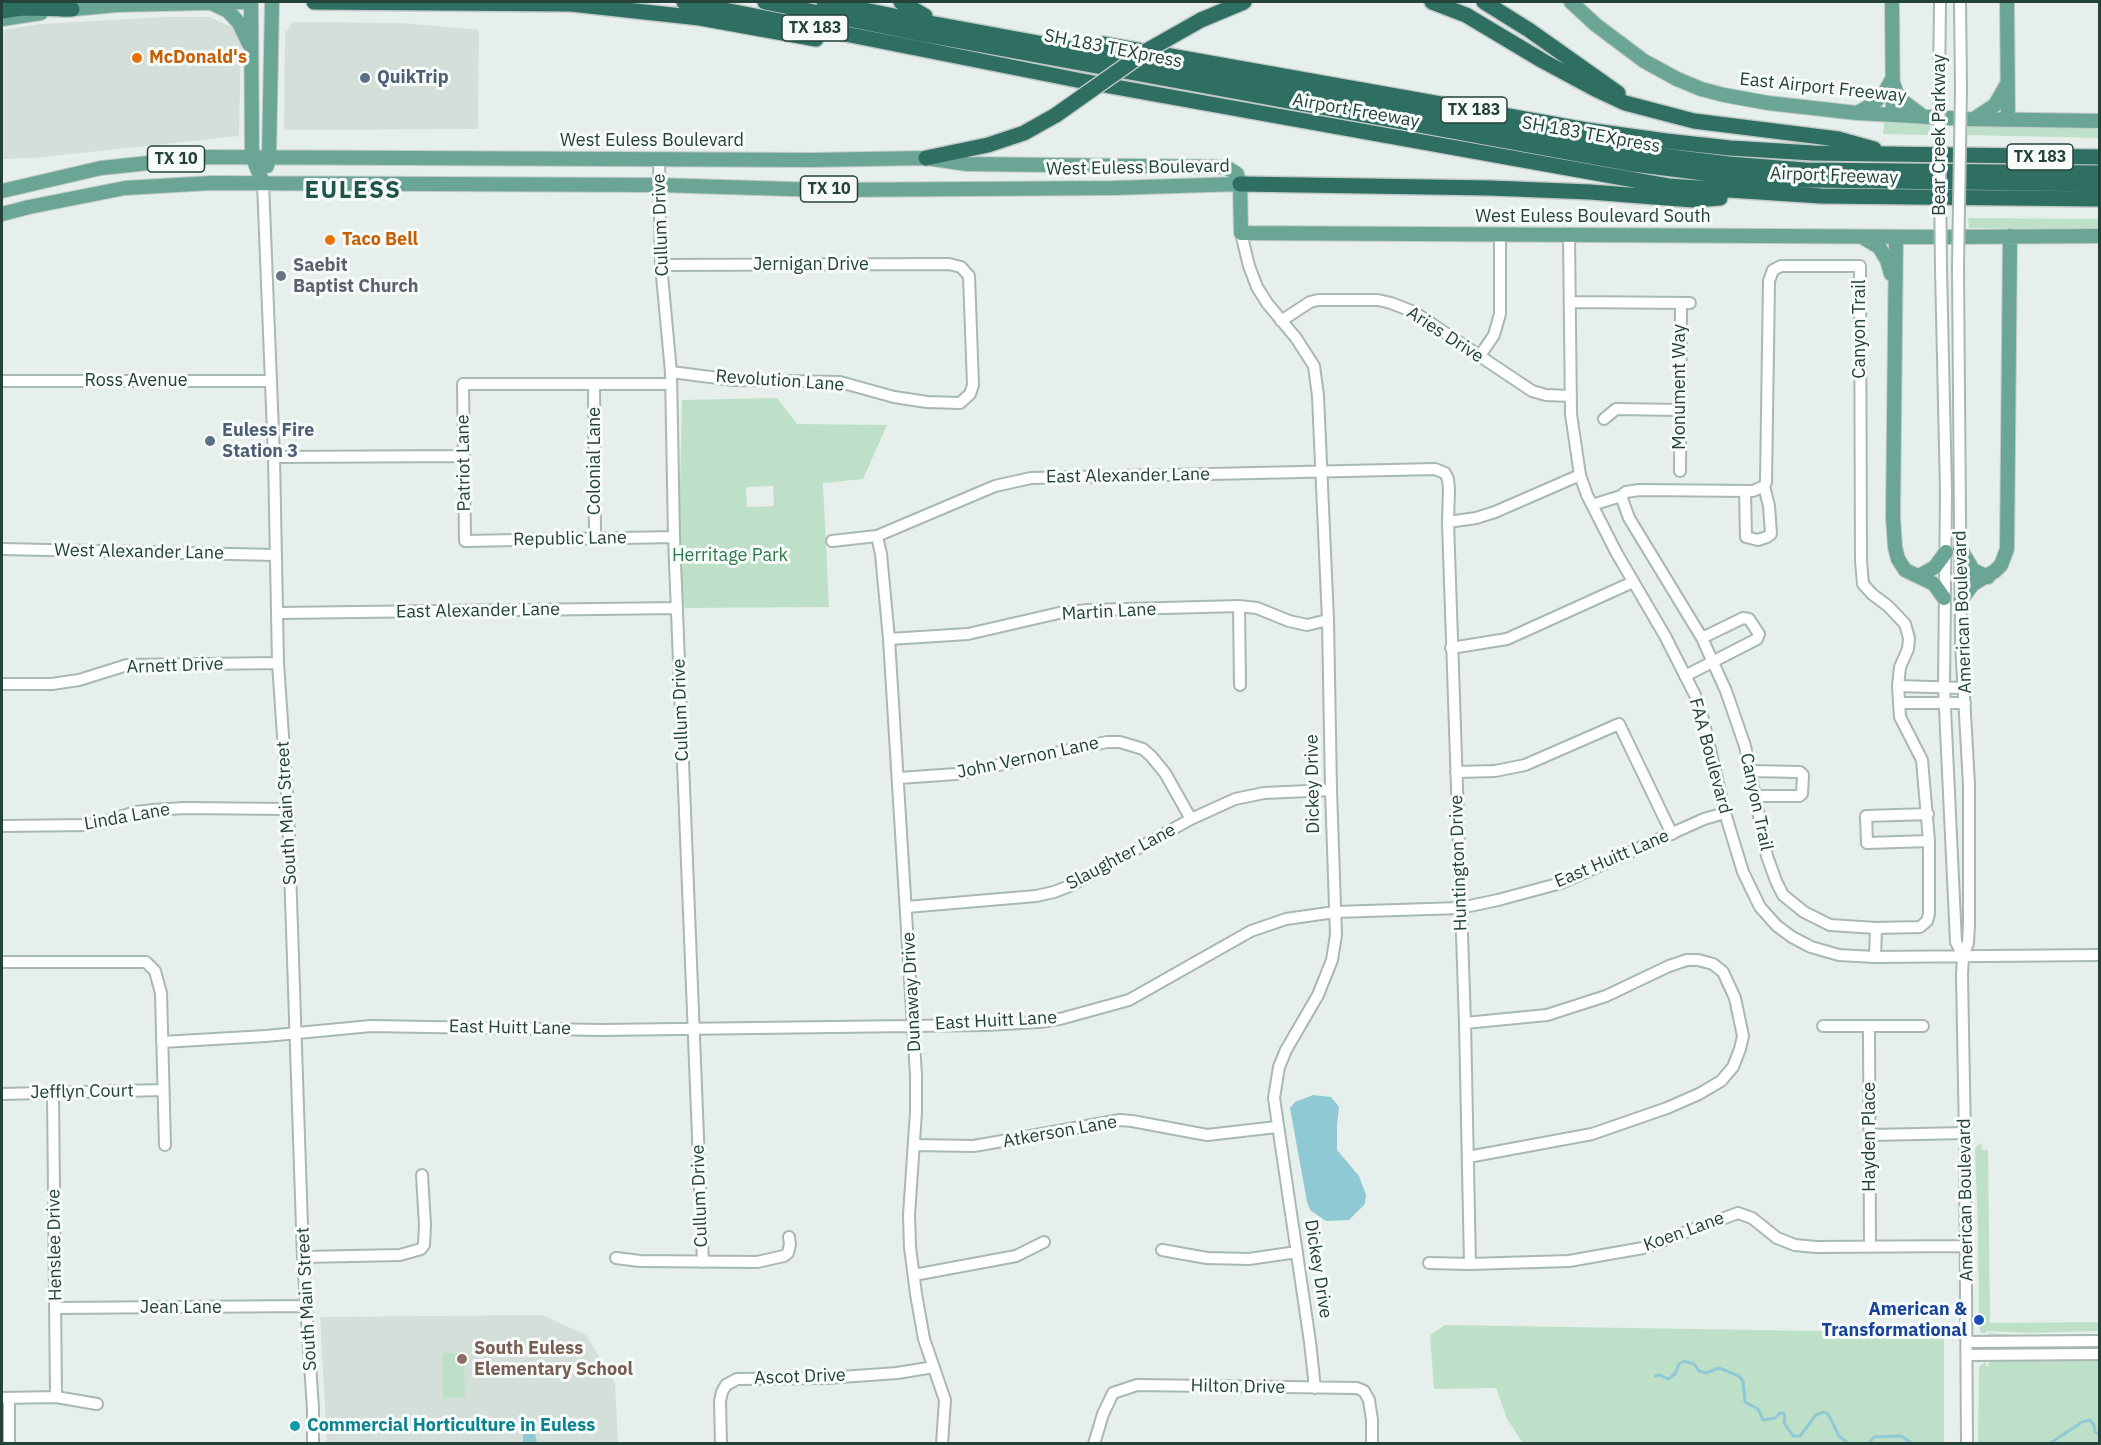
<!DOCTYPE html>
<style>
body{margin:0}
#map{position:relative;width:2101px;height:1445px;overflow:hidden;background:#e6efeb;font-family:"IBM Plex Sans",sans-serif}
canvas{display:block}
.frame{position:absolute;inset:0;border:3px solid #24423a;pointer-events:none}
</style>
<div id="map">
<canvas width="2101" height="1445"></canvas>
<div class="frame"></div>
</div>
<script>
const context = document.querySelector('canvas').getContext('2d');
context.lineJoin = 'round';
function fill(path, color) { context.fillStyle = color; context.fill(path, 'evenodd'); }
const shape = rows => new Path2D(rows.map(r => 'M' + r).join(''));
function trace(path, color, width, dash) { context.strokeStyle = color; context.lineWidth = width; context.lineCap = dash ? 'butt' : 'round'; context.setLineDash(dash || []); context.stroke(path); }
function drawText(font, color, halo, rows, align = 'center') {
  context.font = font + ' "IBM Plex Sans",sans-serif'; context.lineWidth = 6; context.setLineDash([]); context.textBaseline = 'middle'; context.strokeStyle = halo; context.fillStyle = color; for (const [text, x, y, turn = 0] of rows) {
    context.save(); context.translate(x, y); context.rotate((+turn || 0) * Math.PI / 180); context.textAlign = isNaN(turn) ? turn : align; if (halo) context.strokeText(text, 0, 0); context.fillText(text, 0, 0); context.restore();
  }
}
fill(shape([
 [165,17,210,17,235,29,241,44,239,136,34,158,2,159,2,30,40,24],
 [292,22,403,23,479,30,478,129,284,130,285,34],
 [542,1315,586,1335,615,1383,618,1443,327,1443,320,1317]
]), '#d4dfda');
fill(shape([
 [1884,122,1930,125,1930,135,1883,134],
 [1968,126,2099,127,2099,138,1967,135],
 [1968,218,2099,219,2099,229,1969,228],
 [777,398,797,424,887,425,863,479,823,483,829,607,677,608,682,400],
 [773,486,774,506,747,507,746,487],
 [1981,1143,1982,1150,1988,1150,1990,1323,2099,1322,2099,1331,2027,1333,1987,1331,1986,1333,1981,1333,1979,1327,1978,1227,1975,1152,1976,1147],
 [1445,1325,1944,1333,1944,1443,1523,1443,1507,1419,1496,1388,1434,1389,1430,1335],
 [1988,1333,2018,1335,2100,1334,2099,1336,1988,1337],
 [442,1353,464,1353,465,1397,443,1398],
 [2099,1360,2099,1443,1978,1443,1979,1370,1980,1366,1986,1362,1986,1366,1988,1367,1989,1362,1996,1361]
]), '#bfe0c8');
fill(shape([
 [1313,1095,1331,1097,1339,1107,1337,1125,1337,1150,1359,1176,1366,1195,1365,1204,1349,1220,1326,1221,1310,1210,1307,1202,1290,1108,1295,1102],
 [529,1429,535,1433,537,1443,523,1443,523,1435]
]), '#8ec9d4');
trace(shape([
 [1655,1376,1660,1375,1668,1379,1675,1374,1679,1364,1684,1361,1694,1364,1699,1371,1706,1373,1719,1368,1739,1376,1743,1381,1745,1402,1758,1409,1763,1420,1775,1418,1780,1413,1783,1413,1785,1416,1784,1423,1793,1436,1800,1436,1816,1415,1824,1412,1828,1414,1839,1436,1849,1444],
 [1868,1444,1874,1437,1901,1436,1913,1444],
 [2049,1444,2082,1422,2090,1420,2094,1425,2095,1432,2100,1435]
]), '#8ec9d4', 3);
const minor = shape([
 [1960,2,1961,87],
 [1939,88,1940,2],
 [659,159,661,265,671,372,674,537,703,1262],
 [263,183,274,457,278,663,288,809,303,1257,313,1409,313,1444],
 [1241,233,1249,266,1257,287,1267,303,1296,338,1314,366,1318,396,1328,620,1331,790,1336,935,1332,960,1318,995,1286,1050,1279,1067,1274,1098,1310,1342,1315,1388],
 [1569,236,1571,414,1580,475,1587,495,1616,552,1665,636,1695,695,1703,719,1725,813,1743,872,1760,907,1777,926,1792,937,1811,947,1839,955,1875,957,2100,955],
 [661,265,949,264,961,267,969,276,973,385,970,394,960,403,927,402,894,397,840,382,734,380,671,372],
 [1958,267,1961,644,1969,785,1969,923,1968,943,1963,956,1962,975,1965,1138,1967,1444],
 [1941,269,1946,492,1944,687,1956,942,1963,956],
 [1570,302,1690,303],
 [1281,321,1310,302,1318,300,1378,300,1391,303,1414,312,1532,391,1546,395,1571,396],
 [1479,357,1494,335,1500,314,1500,235],
 [2,381,271,381],
 [594,384,595,538],
 [671,384,463,384,465,541,674,537],
 [1604,419,1616,409,1680,410],
 [274,457,464,456],
 [1680,471,1681,303],
 [1745,491,1746,537,1758,540,1767,537,1771,534,1769,506,1764,486],
 [1592,505,1621,496,1626,492,1639,490,1753,491,1764,486,1766,482,1769,281,1773,270,1781,266,1860,266,1861,561,1863,584,1872,594,1888,606,1905,624,1909,638,1908,649,1900,667,1898,686,1900,717,1922,760,1929,841,1929,914,1927,921,1920,927,1876,928,1830,925,1804,912,1783,895,1776,881,1767,856,1745,746,1726,691,1702,638,1629,518,1621,496],
 [1448,522,1476,518,1495,512,1580,475],
 [877,536,881,554,889,639,916,1075,916,1112,909,1215,910,1247,916,1294,924,1339,945,1400,942,1444],
 [832,541,877,536,995,486,1031,478,1435,469,1445,473,1448,479,1449,489,1448,522,1465,1023,1470,1264],
 [2,549,276,555],
 [1239,606,1240,685],
 [278,613,677,608],
 [889,639,968,634,1059,613,1088,610,1239,606,1257,608,1289,621,1307,625,1328,620],
 [1451,648,1507,639,1633,582],
 [1685,676,1757,639,1759,634,1749,619,1743,618,1702,638],
 [2,684,52,684,79,680,127,665,278,663],
 [1898,686,1964,688],
 [1899,703,1965,703],
 [1750,771,1800,772,1803,775,1802,794,1799,796,1755,796],
 [1456,772,1495,771,1525,765,1619,724,1672,834],
 [899,778,956,774,1107,742,1120,742,1143,749,1151,756,1165,773,1191,819],
 [1928,814,1866,816,1867,843,1929,841],
 [2,826,89,825,105,822,135,812,154,810,184,808,288,809],
 [907,907,1036,896,1054,892,1072,885,1191,819,1235,799,1264,793,1331,790],
 [1875,957,1876,928],
 [2,962,146,962,155,971,161,993,165,1145],
 [1465,1023,1547,1015,1606,996,1669,966,1687,960,1698,960,1713,964,1723,972,1735,998,1743,1036,1740,1049,1733,1067,1721,1081,1699,1094,1667,1108,1592,1134,1468,1157],
 [1823,1026,1923,1026],
 [1869,1026,1870,1247],
 [162,1042,266,1036,371,1026,601,1030,986,1025,1039,1022,1060,1019,1129,1000,1251,931,1286,919,1335,912,1460,908,1498,900,1561,883,1704,819,1725,813],
 [53,1093,56,1397],
 [2,1094,163,1090],
 [1871,1135,1965,1133],
 [914,1145,974,1146,1120,1120,1132,1121,1207,1135,1277,1127],
 [1162,1250,1207,1258,1249,1259,1297,1252],
 [303,1257,400,1255,421,1249,424,1245,425,1225,422,1175],
 [616,1258,640,1261,757,1262,784,1256,788,1253,790,1244,789,1237],
 [1429,1263,1470,1264,1569,1261,1643,1248,1738,1213,1752,1218,1777,1238,1795,1245,1816,1247,1966,1246],
 [914,1275,1016,1256,1044,1242],
 [55,1308,306,1306],
 [1967,1342,2100,1341],
 [1967,1355,2100,1354],
 [2,1398,56,1397,97,1404],
 [9,1444,9,1398],
 [721,1444,720,1401,722,1392,726,1385,737,1379,827,1378,897,1373,934,1367],
 [1094,1444,1103,1414,1113,1393,1137,1385,1357,1388,1364,1391,1369,1400,1372,1420,1372,1444]
]);
const major = shape([
 [251,2,252,156,263,183],
 [1571,2,1596,25,1644,61,1677,79,1701,89,1724,95,1768,103,1857,113,1966,119,2100,121],
 [1892,2,1893,115],
 [2007,2,2008,120],
 [213,4,228,11,239,23,249,44],
 [63,10,117,5,247,2],
 [2,19,41,13],
 [1894,85,1896,92,1904,102,1924,117],
 [1857,113,1873,104,1885,92,1892,79],
 [1974,119,1995,105,2007,84],
 [267,166,269,157,272,2],
 [2,191,101,168,206,157,811,160,926,158,967,164,1226,167,1237,174,1240,184,1241,233,1944,237,2100,236],
 [2,214,29,207,125,188,211,183,658,185,823,190,1113,188,1240,184],
 [1862,237,1879,247,1887,260,1891,274],
 [1896,237,1893,517,1895,547,1898,559,1905,570,1934,584,1944,598],
 [1960,548,1973,570,1988,577],
 [1919,576,1935,567,1946,552],
 [1961,600,1973,584,1995,571,2001,565,2007,549,2010,236]
]);
const highway = shape([
 [314,2,571,4,700,18,816,39],
 [684,2,1082,81,1668,186,1821,196,2100,199],
 [765,2,922,34,1633,164,1727,176,1811,180,2100,184],
 [824,2,924,22,1630,152,1729,164,1805,170,2100,173],
 [901,2,925,16],
 [1432,2,1466,15,1543,61,1595,89,1625,103,1694,121,1838,139,1874,149],
 [1484,2,1529,30,1618,93],
 [2,11,21,8,72,9],
 [1201,20,1244,2],
 [1103,44,1587,130,1666,141,1730,148,1813,153,2100,157],
 [926,158,988,145,1024,133,1056,115],
 [1240,184,1490,188,1590,192,1693,200,1720,198]
]);
trace(minor, '#a8b8b2', 14);
trace(major, '#c2cac8', 16);
trace(highway, '#c2cac8', 18);
trace(minor, '#fff', 10);
trace(major, '#6aa596', 14);
trace(highway, '#2f6f62', 15);
const minorBridge = shape([
 [1939,88,1941,269],
 [1958,267,1961,87]
]);
const highwayBridge = shape([
 [1056,115,1148,50,1201,20]
]);
trace(minorBridge, '#a8b8b2', 14, []);
trace(highwayBridge, '#c2cac8', 18, []);
trace(minorBridge, '#fff', 10);
trace(highwayBridge, '#2f6f62', 15);
for (const [x, y, r, color] of [
 [137,58,6,"#e8710a"],
 [365,78,6,"#5c6f8a"],
 [330,240,6,"#e8710a"],
 [281,276,6,"#6b7280"],
 [210,441,6,"#5c6f8a"],
 [1979,1320,6,"#1a4fb4"],
 [462,1359,6,"#8d6e63"],
 [295,1426,6,"#0f9aa8"]
]) { const dot = new Path2D(); dot.arc(x, y, r, 0, 2 * Math.PI); context.fillStyle = color; context.fill(dot); trace(dot, '#f7fbf9', 2); }
for (const [x, y, w] of [
 [815,28,66],
 [1474,110,66],
 [2040,157,66],
 [176,159,57],
 [829,189,57]
]) { const box = new Path2D(); box.roundRect(x - w / 2, y - 13, w, 26, 4.5); context.fillStyle = '#f7fbf9'; context.fill(box); trace(box, '#24423a', 1.5); }
drawText('bold 16px', '#24423a', null, [
 ["TX 183",815,28],
 ["TX 183",1474,110],
 ["TX 183",2040,157],
 ["TX 10",176,159],
 ["TX 10",829,189]
]);
drawText('18px', '#24423a', '#f7fbf9', [
 ["SH 183 TEXpress",1113,49,11],
 ["East Airport Freeway",1823,88,6],
 ["Airport Freeway",1356,111,10],
 ["SH 183 TEXpress",1591,135,10],
 ["Bear Creek Parkway",1940,135,-90],
 ["West Euless Boulevard",652,141],
 ["West Euless Boulevard",1138,168,-1],
 ["Airport Freeway",1834,176,2],
 ["West Euless Boulevard South",1593,217],
 ["Cullum Drive",661,225,-92],
 ["Jernigan Drive",811,265],
 ["Canyon Trail",1860,329,-90],
 ["Aries Drive",1445,335,33],
 ["Ross Avenue",136,381],
 ["Revolution Lane",780,381,4],
 ["Monument Way",1680,387,-90],
 ["Colonial Lane",595,461,-90],
 ["Patriot Lane",464,463,-91],
 ["East Alexander Lane",1128,476,-1],
 ["Republic Lane",570,539,-1],
 ["West Alexander Lane",139,552,1],
 ["East Alexander Lane",478,611,-1],
 ["Martin Lane",1109,612,-3],
 ["American Boulevard",1963,612,-92],
 ["Arnett Drive",175,666,-2],
 ["Cullum Drive",681,710,-92],
 ["FAA Boulevard",1710,756,75],
 ["John Vernon Lane",1028,758,-12],
 ["Dickey Drive",1313,784,-91],
 ["Canyon Trail",1756,802,78],
 ["South Main Street",287,813,-93],
 ["Linda Lane",127,817,-10],
 ["Slaughter Lane",1121,857,-28],
 ["East Huitt Lane",1612,859,-23],
 ["Huntington Drive",1459,863,-92],
 ["Dunaway Drive",912,992,-93],
 ["East Huitt Lane",996,1021,-3],
 ["East Huitt Lane",510,1028,1],
 ["Jefflyn Court",82,1092,-1],
 ["Atkerson Lane",1060,1132,-10],
 ["Hayden Place",1870,1137,-90],
 ["Cullum Drive",700,1196,-92],
 ["American Boulevard",1966,1200,-91],
 ["Koen Lane",1684,1232,-20],
 ["Henslee Drive",55,1245,-91],
 ["Dickey Drive",1318,1269,81],
 ["South Main Street",307,1299,-93],
 ["Jean Lane",181,1308],
 ["Ascot Drive",800,1377,-2],
 ["Hilton Drive",1238,1387,1]
]);
drawText('bold 18px', '#c56008', '#f7fbf9', [
 ["McDonald's",149,58],
 ["Taco Bell",342,240]
], 'left');
drawText('bold 18px', '#4e5e75', '#f7fbf9', [
 ["QuikTrip",377,78],
 ["Euless Fire",222,431],
 ["Station 3",222,452]
], 'left');
drawText('bold 18px', '#5b616d', '#f7fbf9', [
 ["Saebit",293,266],
 ["Baptist Church",293,287]
], 'left');
drawText('18px', '#2d7a4b', '#f7fbf9', [
 ["Herritage Park",730,556]
]);
drawText('bold 18px', '#164399', '#f7fbf9', [
 ["American &",1967,1310],
 ["Transformational",1967,1331]
], 'right');
drawText('bold 18px', '#785e54', '#f7fbf9', [
 ["South Euless",474,1349],
 ["Elementary School",474,1370]
], 'left');
drawText('bold 18px', '#0d838f', '#f7fbf9', [
 ["Commercial Horticulture in Euless",307,1426]
], 'left');
context.letterSpacing = '1.5px';
drawText('bold 24px', '#1f5548', '#f7fbf9', [
 ["EULESS",353,191]
]);
context.letterSpacing = '0px';
</script>
